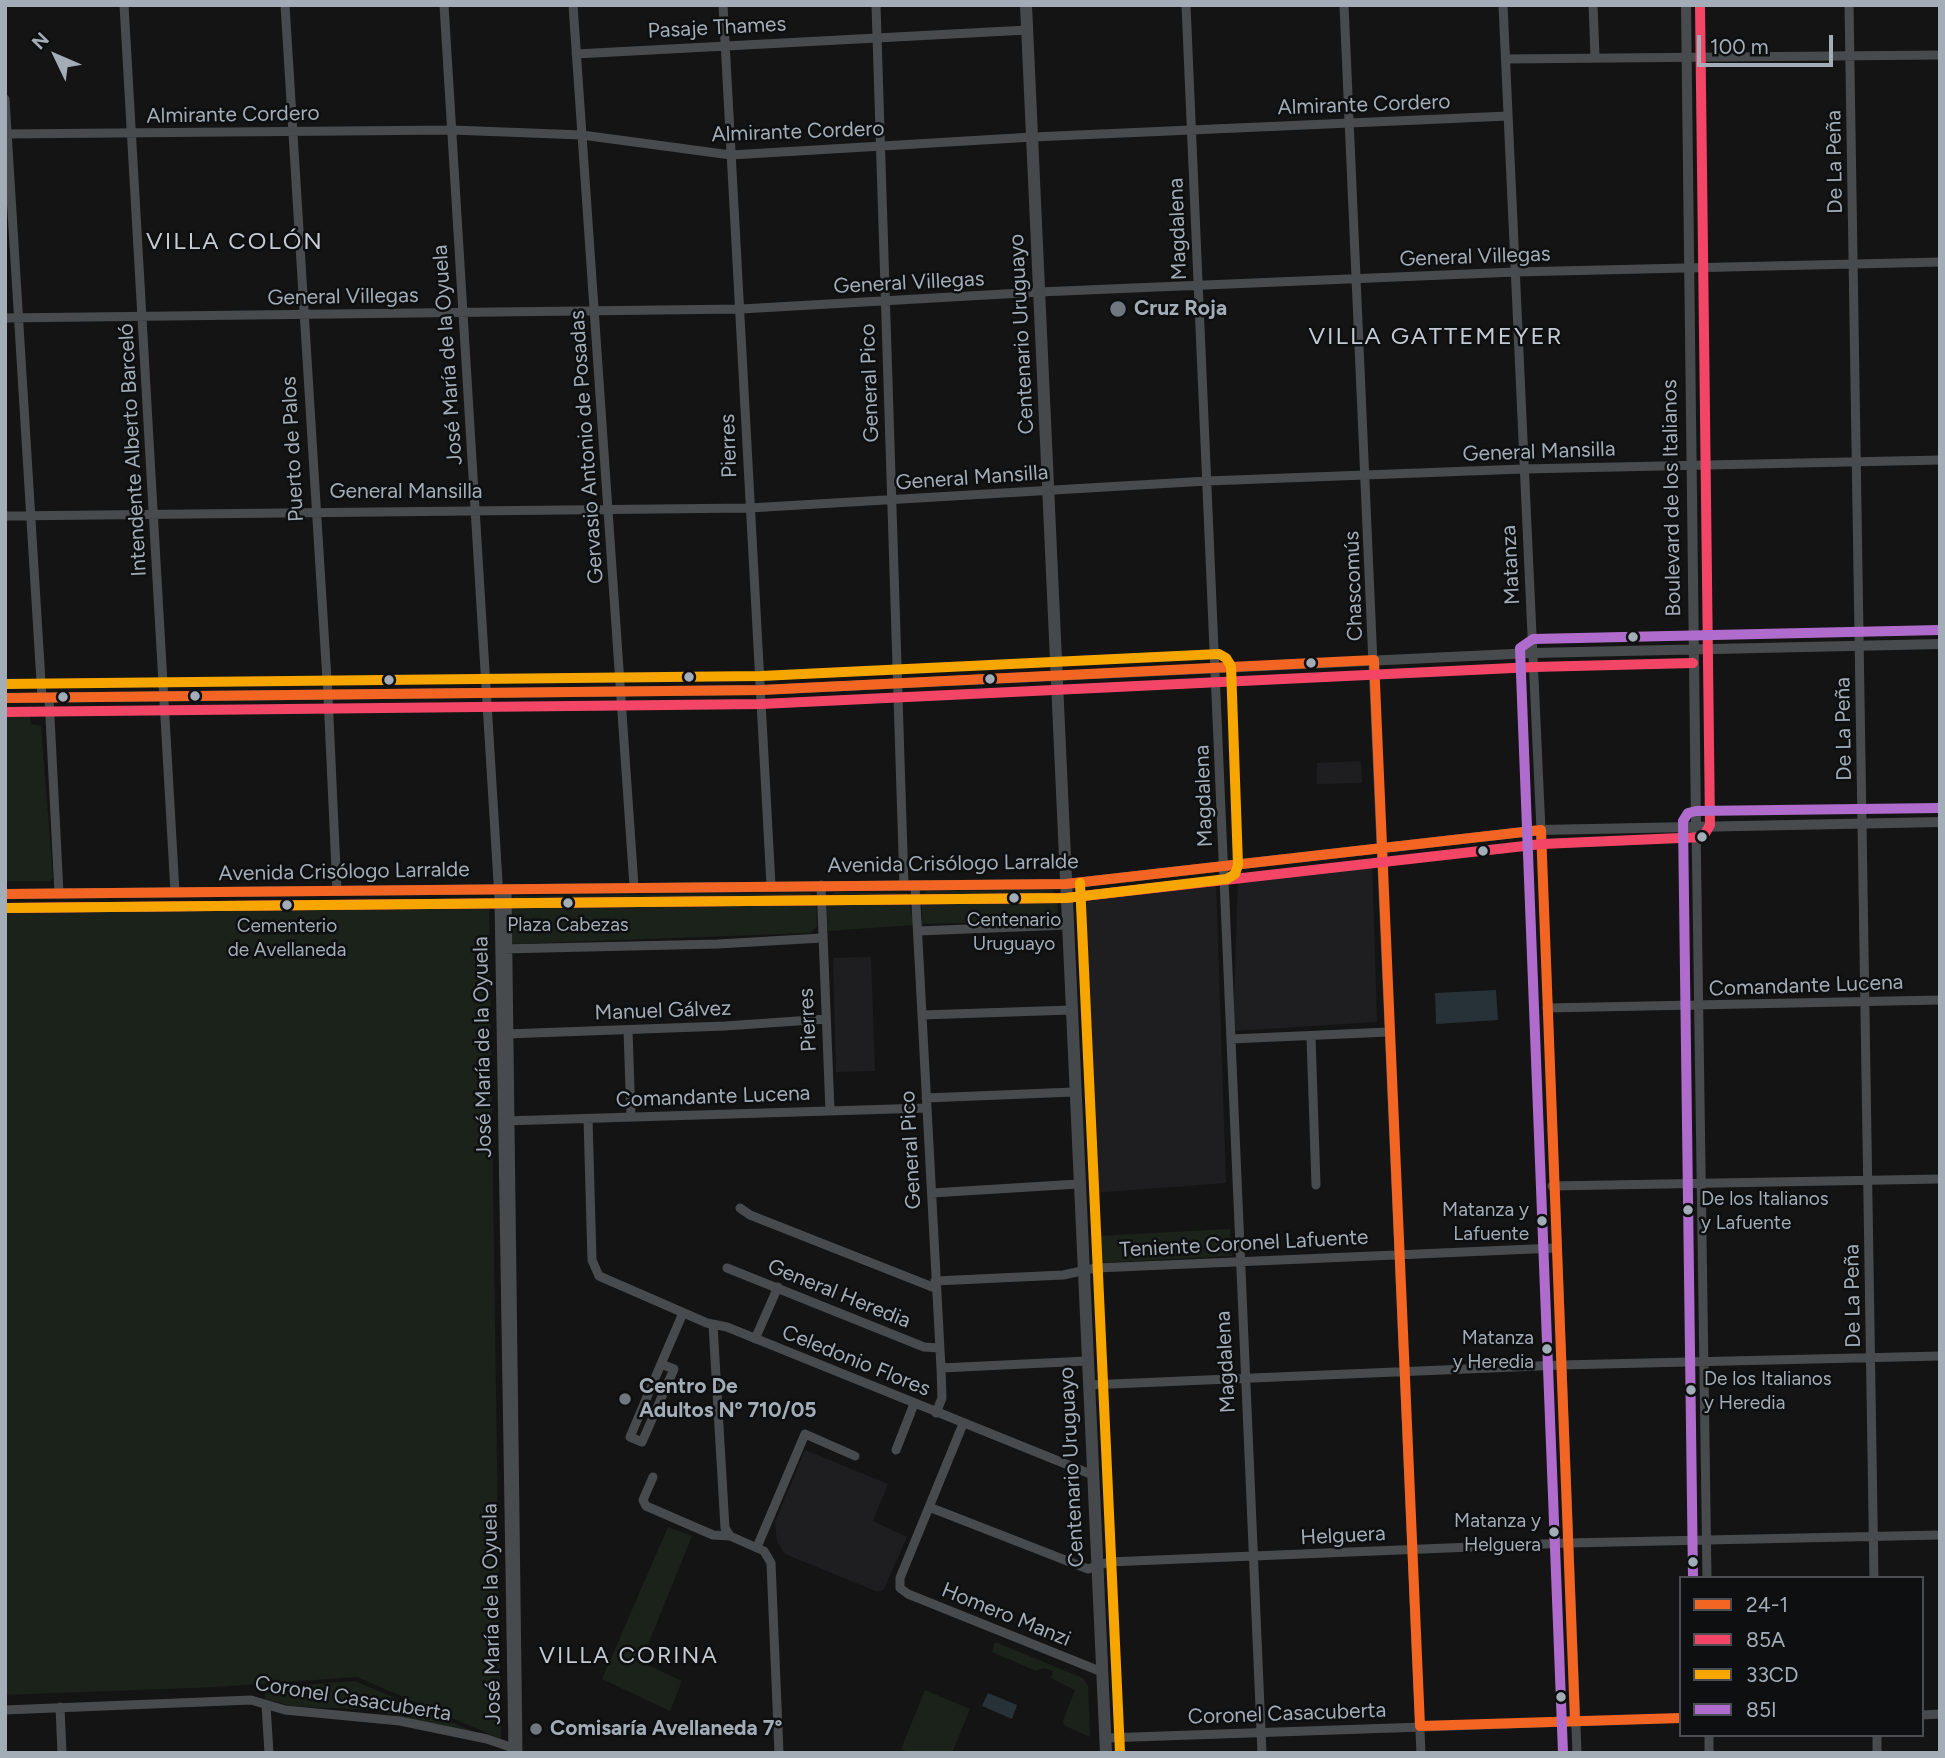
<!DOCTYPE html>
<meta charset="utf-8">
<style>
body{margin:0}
#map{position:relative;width:1945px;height:1758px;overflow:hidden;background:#141414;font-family:Figtree,sans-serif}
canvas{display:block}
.frame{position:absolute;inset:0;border:7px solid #a3adb7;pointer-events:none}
.legend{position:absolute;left:1679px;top:1576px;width:245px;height:161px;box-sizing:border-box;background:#0e0f10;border:2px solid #4a4e53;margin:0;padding:9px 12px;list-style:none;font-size:21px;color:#a3adb7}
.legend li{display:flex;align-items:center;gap:14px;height:35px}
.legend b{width:35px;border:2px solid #4a4e53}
.north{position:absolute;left:21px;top:21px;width:70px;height:70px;-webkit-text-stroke:5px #0e0f10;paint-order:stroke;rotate:314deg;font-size:19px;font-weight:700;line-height:28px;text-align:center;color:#a3adb7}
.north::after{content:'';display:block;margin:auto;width:24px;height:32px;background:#a3adb7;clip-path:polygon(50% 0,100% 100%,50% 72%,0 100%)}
.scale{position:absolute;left:1697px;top:35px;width:136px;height:32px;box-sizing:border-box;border:4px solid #a3adb7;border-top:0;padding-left:9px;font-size:21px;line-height:24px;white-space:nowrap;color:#a3adb7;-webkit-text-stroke:5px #0e0f10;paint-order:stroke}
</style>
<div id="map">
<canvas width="1945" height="1758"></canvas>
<div class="frame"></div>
<ul class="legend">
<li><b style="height:9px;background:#f26522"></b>24-1</li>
<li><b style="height:9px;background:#f34667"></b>85A</li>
<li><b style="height:9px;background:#f7a600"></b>33CD</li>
<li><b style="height:9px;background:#b06ccc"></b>85I</li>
</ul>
<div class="north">N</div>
<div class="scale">100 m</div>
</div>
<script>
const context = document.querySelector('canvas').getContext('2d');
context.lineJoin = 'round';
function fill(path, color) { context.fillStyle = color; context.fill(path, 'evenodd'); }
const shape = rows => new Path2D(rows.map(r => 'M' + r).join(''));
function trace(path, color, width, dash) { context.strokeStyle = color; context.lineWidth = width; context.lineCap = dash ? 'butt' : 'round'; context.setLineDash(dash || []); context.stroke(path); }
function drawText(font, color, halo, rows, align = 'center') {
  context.font = font + ' Figtree,sans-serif'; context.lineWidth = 5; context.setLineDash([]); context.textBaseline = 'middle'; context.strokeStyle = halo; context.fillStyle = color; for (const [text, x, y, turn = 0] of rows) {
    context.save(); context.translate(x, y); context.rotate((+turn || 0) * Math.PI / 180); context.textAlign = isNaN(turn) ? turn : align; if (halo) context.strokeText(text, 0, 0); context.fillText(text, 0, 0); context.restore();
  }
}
fill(shape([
 [1361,761,1362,783,1317,784,1317,763],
 [1372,861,1377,1022,1233,1031,1238,878],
 [1216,880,1226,1183,1092,1193,1079,895],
 [871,957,875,1071,836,1072,833,958],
 [805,1450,888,1484,873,1521,907,1537,884,1589,878,1592,785,1554,777,1541,775,1522]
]), '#1e1e20');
fill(shape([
 [5,712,29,712,31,724,41,726,53,878,50,881,5,881],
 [1051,890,1057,895,1058,917,1054,921,922,924,922,897,926,891],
 [835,892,907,893,914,925,828,931,826,899],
 [809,893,816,899,817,926,810,933,514,944,511,941,511,900,515,896],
 [489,901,501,1739,357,1677,217,1687,5,1695,5,908],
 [1230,1229,1232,1256,1097,1263,1096,1236],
 [668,1527,692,1536,641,1662,682,1681,670,1711,602,1679],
 [995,1642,1083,1678,1088,1686,1090,1737,1065,1726,1063,1721,1075,1690,1051,1678,1053,1671,1043,1668,1036,1671,992,1652],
 [355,1681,477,1733,371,1710,291,1706,265,1699,265,1688],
 [925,1690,970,1709,952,1753,911,1753,901,1749]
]), '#1a221a');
fill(shape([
 [1496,990,1498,1020,1436,1024,1435,993],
 [988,1693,1017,1705,1012,1719,982,1706]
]), '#263237');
trace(shape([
 [124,5,175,892],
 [285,5,328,696,337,891],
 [444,5,499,898,513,1753],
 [573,5,634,886],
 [723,5,771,885],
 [876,5,904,885],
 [1186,5,1262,1753],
 [1344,5,1421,1753],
 [1503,5,1541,830,1577,1753],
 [1593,5,1595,56],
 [1849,5,1874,1578],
 [576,54,1027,30],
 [1506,59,1940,55],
 [5,99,42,698],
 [5,134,452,130,582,135,731,155,1033,137,1508,116],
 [5,318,741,309,1039,292,1515,272,1940,262],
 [5,516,749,508,1207,481,1523,469,1940,460],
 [49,698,59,893],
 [1696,825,1707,1578],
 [821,885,830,1111],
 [915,885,941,1368,942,1398,936,1413],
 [507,889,518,1753],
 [918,931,1067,925],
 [502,949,718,944,822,938],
 [1547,1008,1940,1000],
 [922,1015,1071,1010],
 [628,1030,631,1117],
 [506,1034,725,1026,826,1019],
 [1311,1037,1316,1185],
 [1231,1039,1389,1032],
 [926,1098,1074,1092],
 [588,1119,592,1260,599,1276,707,1323,727,1327,1093,1475],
 [504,1121,926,1108],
 [1552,1186,1940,1179],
 [932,1193,1078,1184],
 [740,1208,750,1215,935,1288],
 [727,1268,924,1347,939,1348],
 [935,1281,1063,1275,1096,1268,1556,1248],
 [713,1325,725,1528,730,1536,764,1551,771,1563,779,1753],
 [755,1339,778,1287],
 [661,1364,674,1369,642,1442,630,1437,661,1364,683,1313],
 [941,1368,1087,1361],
 [1088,1385,1561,1365,1940,1356],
 [963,1424,900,1578,900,1588,908,1594,1102,1672],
 [896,1450,914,1404],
 [653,1477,643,1500,646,1506,713,1535,730,1536],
 [929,1507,1088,1569,1109,1562,1568,1543,1940,1535],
 [757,1547,805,1434,855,1456],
 [266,1705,269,1753],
 [60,1707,62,1753],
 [5,1710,251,1700,285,1710,400,1721,487,1739,516,1749],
 [1922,1715,1940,1714],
 [1709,1735,1709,1753],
 [1877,1735,1877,1753],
 [1105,1738,1681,1718]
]), '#484b4d', 9);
trace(shape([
 [1686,5,1696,825],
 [5,698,761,690,1533,653,1940,644],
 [5,894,1066,884,1541,830,1940,822]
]), '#484b4d', 10);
trace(shape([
 [1026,5,1106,1753]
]), '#46494c', 12);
trace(shape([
 [5,698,761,690,1374,660,1420,1726,1681,1718],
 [5,894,1066,884,1541,830,1575,1721]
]), '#f26522', 10);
trace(shape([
 [5,712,761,704,1534,667,1693,663],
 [5,908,1066,898,1542,844,1703,837,1710,825,1700,5]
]), '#f34667', 10);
trace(shape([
 [5,684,761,676,1219,654,1226,658,1231,666,1238,865,1235,874,1227,879,1066,898,5,908],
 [1080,883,1120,1752]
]), '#f7a600', 10);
trace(shape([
 [1693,1578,1683,821,1688,813,1696,811,1940,808],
 [1563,1753,1520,648,1533,639,1940,630]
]), '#b06ccc', 10);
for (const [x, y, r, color] of [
 [1118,309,9,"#71777e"],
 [1633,637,6,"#a3adb7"],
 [1311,663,6,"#a3adb7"],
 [689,677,6,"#a3adb7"],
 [990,679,6,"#a3adb7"],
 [389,680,6,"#a3adb7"],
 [195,696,6,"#a3adb7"],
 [63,697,6,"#a3adb7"],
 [1702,837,6,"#a3adb7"],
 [1483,851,6,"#a3adb7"],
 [1014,898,6,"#a3adb7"],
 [568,903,6,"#a3adb7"],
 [287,905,6,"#a3adb7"],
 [1688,1210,6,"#a3adb7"],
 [1542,1221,6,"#a3adb7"],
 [1547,1349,6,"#a3adb7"],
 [1691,1390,6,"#a3adb7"],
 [625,1399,7,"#71777e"],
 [1554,1532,6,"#a3adb7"],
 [1693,1562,6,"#a3adb7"],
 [1561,1697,6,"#a3adb7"],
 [536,1729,7,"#71777e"]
]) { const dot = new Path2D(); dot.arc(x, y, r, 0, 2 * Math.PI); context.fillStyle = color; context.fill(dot); trace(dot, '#0e0f10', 2.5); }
drawText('19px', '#a3adb7', '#0e0f10', [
 ["Centenario",1014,920],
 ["Uruguayo",1014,944],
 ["Plaza Cabezas",568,925],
 ["Cementerio",287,926],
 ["de Avellaneda",287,950],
 ["De los Italianos",1701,1199,"left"],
 ["y Lafuente",1701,1223,"left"],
 ["Matanza y",1529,1210,"right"],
 ["Lafuente",1529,1234,"right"],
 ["Matanza",1534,1338,"right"],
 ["y Heredia",1534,1362,"right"],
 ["De los Italianos",1704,1379,"left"],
 ["y Heredia",1704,1403,"left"],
 ["Matanza y",1541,1521,"right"],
 ["Helguera",1541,1545,"right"]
]);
drawText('21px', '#a3adb7', '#0e0f10', [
 ["Pasaje Thames",717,28,-3],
 ["Almirante Cordero",1364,105,-2],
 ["Almirante Cordero",233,115,-1],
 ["Almirante Cordero",798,132,-2],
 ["De La Peña",1835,162,-91],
 ["Magdalena",1178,229,-92],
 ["General Villegas",1475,257,-2],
 ["General Villegas",909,283,-3],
 ["General Villegas",343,297,-1],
 ["Centenario Uruguayo",1022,334,-93],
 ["José María de la Oyuela",448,355,-94],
 ["General Pico",870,383,-92],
 ["Pierres",729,446,-92],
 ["Gervasio Antonio de Posadas",587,447,-94],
 ["Puerto de Palos",293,449,-93],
 ["Intendente Alberto Barceló",133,450,-93],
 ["General Mansilla",1539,452,-2],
 ["General Mansilla",972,478,-4],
 ["General Mansilla",406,492],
 ["Boulevard de los Italianos",1672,498,-91],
 ["Matanza",1511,565,-93],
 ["Chascomús",1354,586,-92],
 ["De La Peña",1844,729,-91],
 ["Magdalena",1204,796,-92],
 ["Avenida Crisólogo Larralde",953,864,-1],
 ["Avenida Crisólogo Larralde",344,872,-1],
 ["Comandante Lucena",1806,986,-2],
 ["Manuel Gálvez",663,1011,-2],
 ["Pierres",808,1020,-93],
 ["José María de la Oyuela",483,1047,-91],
 ["Comandante Lucena",713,1097,-2],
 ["General Pico",911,1150,-93],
 ["Teniente Coronel Lafuente",1244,1244,-3],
 ["General Heredia",839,1294,22],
 ["De La Peña",1853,1296,-91],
 ["Celedonio Flores",856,1361,22],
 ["Magdalena",1226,1362,-93],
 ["Centenario Uruguayo",1072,1467,-93],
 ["Helguera",1343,1536,-3],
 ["José María de la Oyuela",492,1614,-91],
 ["Homero Manzi",1006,1615,22],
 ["Coronel Casacuberta",353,1699,9],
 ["Coronel Casacuberta",1287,1714,-2]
]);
drawText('bold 21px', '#a3adb7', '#0e0f10', [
 ["Cruz Roja",1134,309],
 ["Centro De",639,1387],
 ["Adultos Nº 710/05",639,1411],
 ["Comisaría Avellaneda 7°",550,1729]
], 'left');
context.letterSpacing = '2px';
drawText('23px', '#c5cbd3', '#0e0f10', [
 ["VILLA CORINA",629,1656]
]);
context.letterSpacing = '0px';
context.letterSpacing = '2px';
drawText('24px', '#c5cbd3', '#0e0f10', [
 ["VILLA COLÓN",235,242],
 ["VILLA GATTEMEYER",1436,337]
]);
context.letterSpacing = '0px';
</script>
